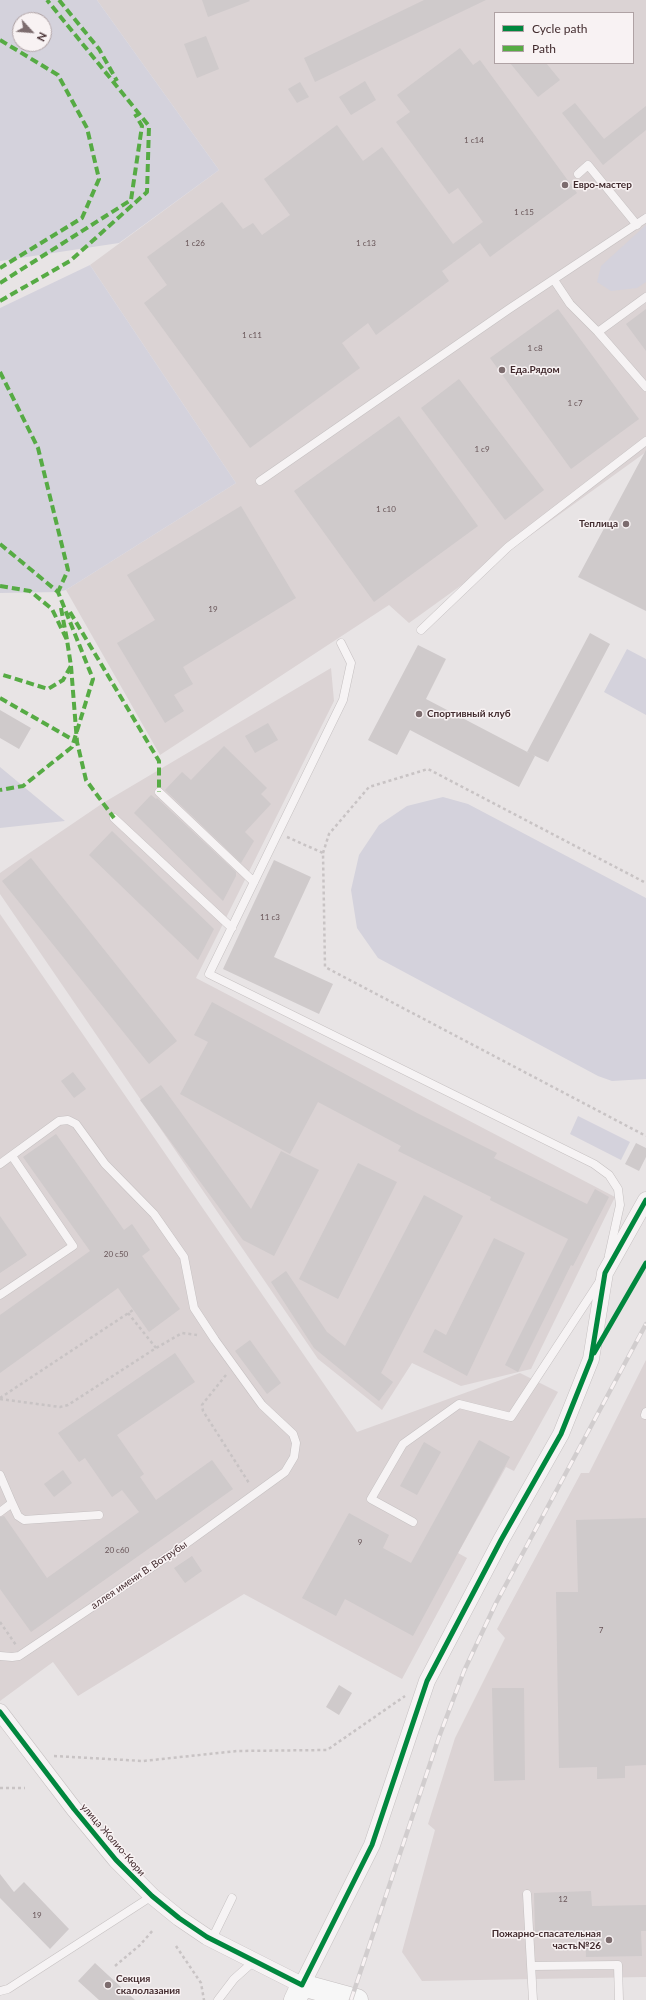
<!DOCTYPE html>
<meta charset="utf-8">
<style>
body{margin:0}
#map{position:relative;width:646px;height:2000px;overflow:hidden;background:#e8e4e5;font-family:Lato,sans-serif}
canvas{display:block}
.legend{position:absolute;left:494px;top:12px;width:140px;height:52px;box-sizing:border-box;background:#f8f2f3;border:1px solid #afa2a4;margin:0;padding:5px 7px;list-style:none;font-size:12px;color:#422b2e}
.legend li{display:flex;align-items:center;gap:8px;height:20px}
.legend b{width:20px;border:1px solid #afa2a4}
.north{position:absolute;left:12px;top:12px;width:40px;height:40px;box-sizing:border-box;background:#f8f2f3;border:1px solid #afa2a4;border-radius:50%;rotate:116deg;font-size:11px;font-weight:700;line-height:16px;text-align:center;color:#422b2e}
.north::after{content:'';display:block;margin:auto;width:14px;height:18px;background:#7c6c6e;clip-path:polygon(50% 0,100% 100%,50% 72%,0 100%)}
</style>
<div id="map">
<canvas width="646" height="2000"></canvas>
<ul class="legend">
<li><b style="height:5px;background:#00873e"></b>Cycle path</li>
<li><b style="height:5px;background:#56ab44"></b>Path</li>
</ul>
<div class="north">N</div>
</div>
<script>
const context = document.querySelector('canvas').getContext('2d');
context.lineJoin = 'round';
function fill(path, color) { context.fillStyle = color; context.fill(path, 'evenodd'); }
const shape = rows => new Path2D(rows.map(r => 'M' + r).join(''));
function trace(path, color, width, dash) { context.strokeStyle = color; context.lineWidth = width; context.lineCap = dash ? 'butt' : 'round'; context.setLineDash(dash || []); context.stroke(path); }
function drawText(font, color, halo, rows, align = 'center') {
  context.font = font + ' Lato,sans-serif'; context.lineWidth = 3; context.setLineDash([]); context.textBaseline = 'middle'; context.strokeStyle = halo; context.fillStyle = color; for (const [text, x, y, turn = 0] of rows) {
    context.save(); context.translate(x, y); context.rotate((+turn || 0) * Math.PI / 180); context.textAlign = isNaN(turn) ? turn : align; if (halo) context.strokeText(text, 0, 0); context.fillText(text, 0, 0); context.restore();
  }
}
fill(shape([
 [97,0,646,0,646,452,409,623,389,605,160,755,66,590,236,483,90,265,219,170],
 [495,13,633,13,633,63,495,63],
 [331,668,334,701,196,978,615,1197,531,1369,461,1386,412,1363,382,1410,318,1359,0,894,0,873,103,803],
 [0,914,357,1432,520,1373,558,1392,514,1471,506,1467,458,1553,467,1558,402,1679,244,1594,78,1696,53,1662,0,1701],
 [646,1360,646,1977,422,1981,402,1952,435,1830,428,1824,455,1738,505,1638,497,1629,581,1473,589,1473]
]), '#dbd3d4');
fill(shape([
 [0,0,97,0,219,170,119,243,0,261],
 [20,20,44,20,44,44,20,44],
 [646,225,646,282,637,288,611,291,597,282,601,266],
 [90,265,236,483,66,590,58,592,0,593,0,308],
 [627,649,646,659,646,715,604,692],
 [0,767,65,821,0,828],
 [443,797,468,804,646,898,646,1079,612,1081,598,1076,378,958,357,928,351,890,359,855,379,825,407,806],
 [578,1116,630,1142,621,1160,570,1134]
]), '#d4d2dc');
fill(shape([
 [202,0,249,0,250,1,208,17],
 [424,0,486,0,315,82,304,58],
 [206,36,219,69,197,78,184,44],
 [460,48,473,65,480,60,577,193,490,257,480,243,442,271,449,281,376,335,368,323,342,343,360,368,250,448,144,303,167,285,147,257,222,202,243,229,253,223,262,235,290,215,264,179,337,125,363,161,382,147,453,244,483,222,458,188,449,194,396,122,410,112,397,95],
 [510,63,546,63,560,80,538,97],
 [365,81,376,100,351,115,339,97],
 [300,82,309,97,297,103,288,89],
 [575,103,604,139,646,106,646,130,603,165,562,113],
 [558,309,639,419,571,469,490,358],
 [646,309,646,351,626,324],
 [459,379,544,490,505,520,421,408],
 [399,416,478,526,374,602,294,491],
 [646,450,646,611,578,577],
 [241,506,296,598,183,667,193,684,174,695,184,711,165,723,117,643,155,620,127,575],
 [590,633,610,644,548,762,527,752],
 [418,645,446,659,426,699,535,756,519,787,410,730,397,755,368,740],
 [0,710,31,728,19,749,0,738],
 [268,723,278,740,255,753,245,736],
 [224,746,267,788,261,794,271,804,245,832,254,841,241,863,165,790,182,772,191,780],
 [151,795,156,799,157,798,236,872,236,876,223,901,134,813],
 [112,831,214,929,198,960,89,855],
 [31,858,177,1041,149,1064,2,881],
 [274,860,311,877,274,957,333,984,319,1014,223,969],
 [212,1002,417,1113,497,1153,494,1158,587,1204,595,1189,609,1197,573,1266,571,1265,518,1372,505,1365,568,1239,490,1200,491,1197,398,1151,401,1146,318,1102,290,1154,180,1094,208,1042,194,1035],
 [73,1072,86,1089,74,1098,61,1081],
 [161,1085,251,1209,281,1151,319,1170,274,1256,243,1240,140,1100],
 [56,1134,124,1230,132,1224,150,1250,142,1256,180,1309,149,1332,118,1288,0,1373,0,1315,90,1251,23,1157],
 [636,1143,646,1148,646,1157,639,1171,625,1164],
 [358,1163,397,1182,338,1299,299,1279],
 [424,1195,463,1216,381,1373,393,1382,379,1401,314,1348,271,1282,286,1271,327,1332,345,1346],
 [0,1216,27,1255,0,1273],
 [494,1238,525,1253,467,1376,423,1352,435,1329,446,1335],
 [250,1340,281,1383,267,1394,235,1351],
 [175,1353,195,1382,117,1435,144,1474,140,1477,156,1500,212,1460,233,1489,31,1632,0,1589,0,1517,4,1516,47,1578,139,1512,122,1490,112,1497,85,1458,79,1462,58,1433],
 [479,1440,510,1457,413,1636,345,1599,336,1616,302,1598,349,1513,389,1535,383,1548,411,1563],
 [424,1442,441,1452,417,1495,400,1486],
 [63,1470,72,1483,54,1497,44,1484],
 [646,1518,646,1765,625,1766,625,1778,597,1779,597,1767,559,1768,556,1592,578,1592,576,1520],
 [192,1556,202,1571,185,1583,174,1568],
 [339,1685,352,1693,339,1715,326,1707],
 [492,1688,524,1688,525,1780,494,1781],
 [0,1874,14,1892,24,1882,69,1929,50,1949,0,1898],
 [591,1891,592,1906,646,1905,646,1931,641,1931,642,1956,586,1957,585,1932,535,1934,534,1893],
 [95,1963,135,2000,99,2000,78,1981]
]), '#cfcacb');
const lane = shape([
 [578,174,588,165,637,225],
 [554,280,570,304,598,332,646,297],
 [598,332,646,387],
 [260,481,509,309,646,218],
 [421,630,508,547,646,441],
 [341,643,351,663,343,700,209,974,594,1164,609,1175,618,1189,620,1205,609,1255],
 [159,792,254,882],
 [114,818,232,928],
 [0,1164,59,1121,68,1120,76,1124,105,1164,154,1214,184,1257,194,1308,215,1340,262,1405,293,1434,296,1443,294,1457,285,1472,173,1553,19,1656,12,1657,0,1656],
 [0,1295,73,1246,12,1156],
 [645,1415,646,1412],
 [0,1475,12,1503],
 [0,1512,12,1503,18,1516,24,1520,99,1515],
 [413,1522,371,1499,403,1444,459,1404,511,1417,600,1281],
 [527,1894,533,2000],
 [212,1939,232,1898],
 [532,1966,618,1965,619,2000],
 [0,1991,8,1989,152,1896],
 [218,2000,234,1979,253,1962]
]);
const street = shape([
 [0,1712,74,1809,116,1860,152,1896,179,1918,207,1937,302,1985,372,1845,427,1681,501,1540,561,1434,591,1359,605,1273,646,1200]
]);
const secondary = shape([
 [295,2000,302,1985,357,2000]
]);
trace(lane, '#c5c0c1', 9);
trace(street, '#c5c0c1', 17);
trace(secondary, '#c5c0c1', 23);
trace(shape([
 [287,837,323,853,325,967,646,1136],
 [323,853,329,834,369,787,428,769,646,883],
 [128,1313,156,1348],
 [226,1375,205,1401,202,1405,203,1411,249,1483],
 [0,1398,133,1310],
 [0,1399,60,1407,68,1405,156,1348,182,1333,197,1335],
 [0,1622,16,1645],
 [54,1756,143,1761,237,1751,327,1750,405,1696],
 [0,1788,25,1788],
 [176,1946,201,1983,204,2000],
 [115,1966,140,1945,154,1929]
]), '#c8c3c4', 2.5, [3, 3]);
trace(lane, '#f6f3f4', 8);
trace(street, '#f6f3f4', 16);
trace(secondary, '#f7f7f7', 22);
const rail = shape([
 [351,2000,439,1737,464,1671,496,1603,646,1324]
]);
trace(rail, '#d1cdce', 4.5);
trace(rail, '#f8f2f3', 3, [9]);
trace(shape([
 [59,0,99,49,117,81],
 [0,40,58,75,87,128,99,179,82,218,0,268],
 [0,283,131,200,142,126,135,114],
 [0,301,70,261,147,192,149,126,47,0],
 [0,372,38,448,68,570,58,592,59,596],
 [0,544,58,592,93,679,72,747,23,786,0,790],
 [0,586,30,591,52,609,67,640,71,666,63,680,48,689,0,674],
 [61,608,67,640],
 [70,612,159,761,159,792],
 [71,666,77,742,86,780,114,818],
 [0,698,77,742]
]), '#56ab44', 4, [8, 4]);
trace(shape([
 [594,1353,646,1263],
 [0,1712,74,1809,116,1860,152,1896,179,1918,207,1937,302,1985,372,1845,427,1681,501,1540,561,1434,591,1359,605,1273,646,1200]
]), '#00873e', 5);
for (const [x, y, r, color] of [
 [565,185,4,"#7c6c6e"],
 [502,370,4,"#7c6c6e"],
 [626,524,4,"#7c6c6e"],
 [419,714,4,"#7c6c6e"],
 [609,1940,4,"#7c6c6e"],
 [108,1985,4,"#7c6c6e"]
]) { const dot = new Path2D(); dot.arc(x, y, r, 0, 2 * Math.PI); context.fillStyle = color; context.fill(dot); trace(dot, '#f8f2f3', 1.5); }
drawText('8px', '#675457', null, [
 ["1 с14",474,140],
 ["1 с15",524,212],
 ["1 с26",195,243],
 ["1 с13",366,243],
 ["1 с11",252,335],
 ["1 с8",535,348],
 ["1 с7",575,403],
 ["1 с9",482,449],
 ["1 с10",386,509],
 ["19",213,609],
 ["11 с3",270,917],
 ["20 с50",116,1254],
 ["9",360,1542],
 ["20 с60",117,1550],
 ["7",601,1630],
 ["12",563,1899],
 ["19",37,1915]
]);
drawText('bold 10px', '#422b2e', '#f8f2f3', [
 ["Евро-мастер",573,185],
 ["Еда.Рядом",510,370],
 ["Теплица",618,524,"right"],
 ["Спортивный клуб",427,714],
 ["Пожарно-спасательная",601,1934,"right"],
 ["часть№26",601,1946,"right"],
 ["Секция",116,1979],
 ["скалолазания",116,1991]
], 'left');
drawText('10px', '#422b2e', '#f8f2f3', [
 ["аллея имени В. Вотрубы",139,1575,-34],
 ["улица Жолио-Кюри",113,1840,49]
]);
</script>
